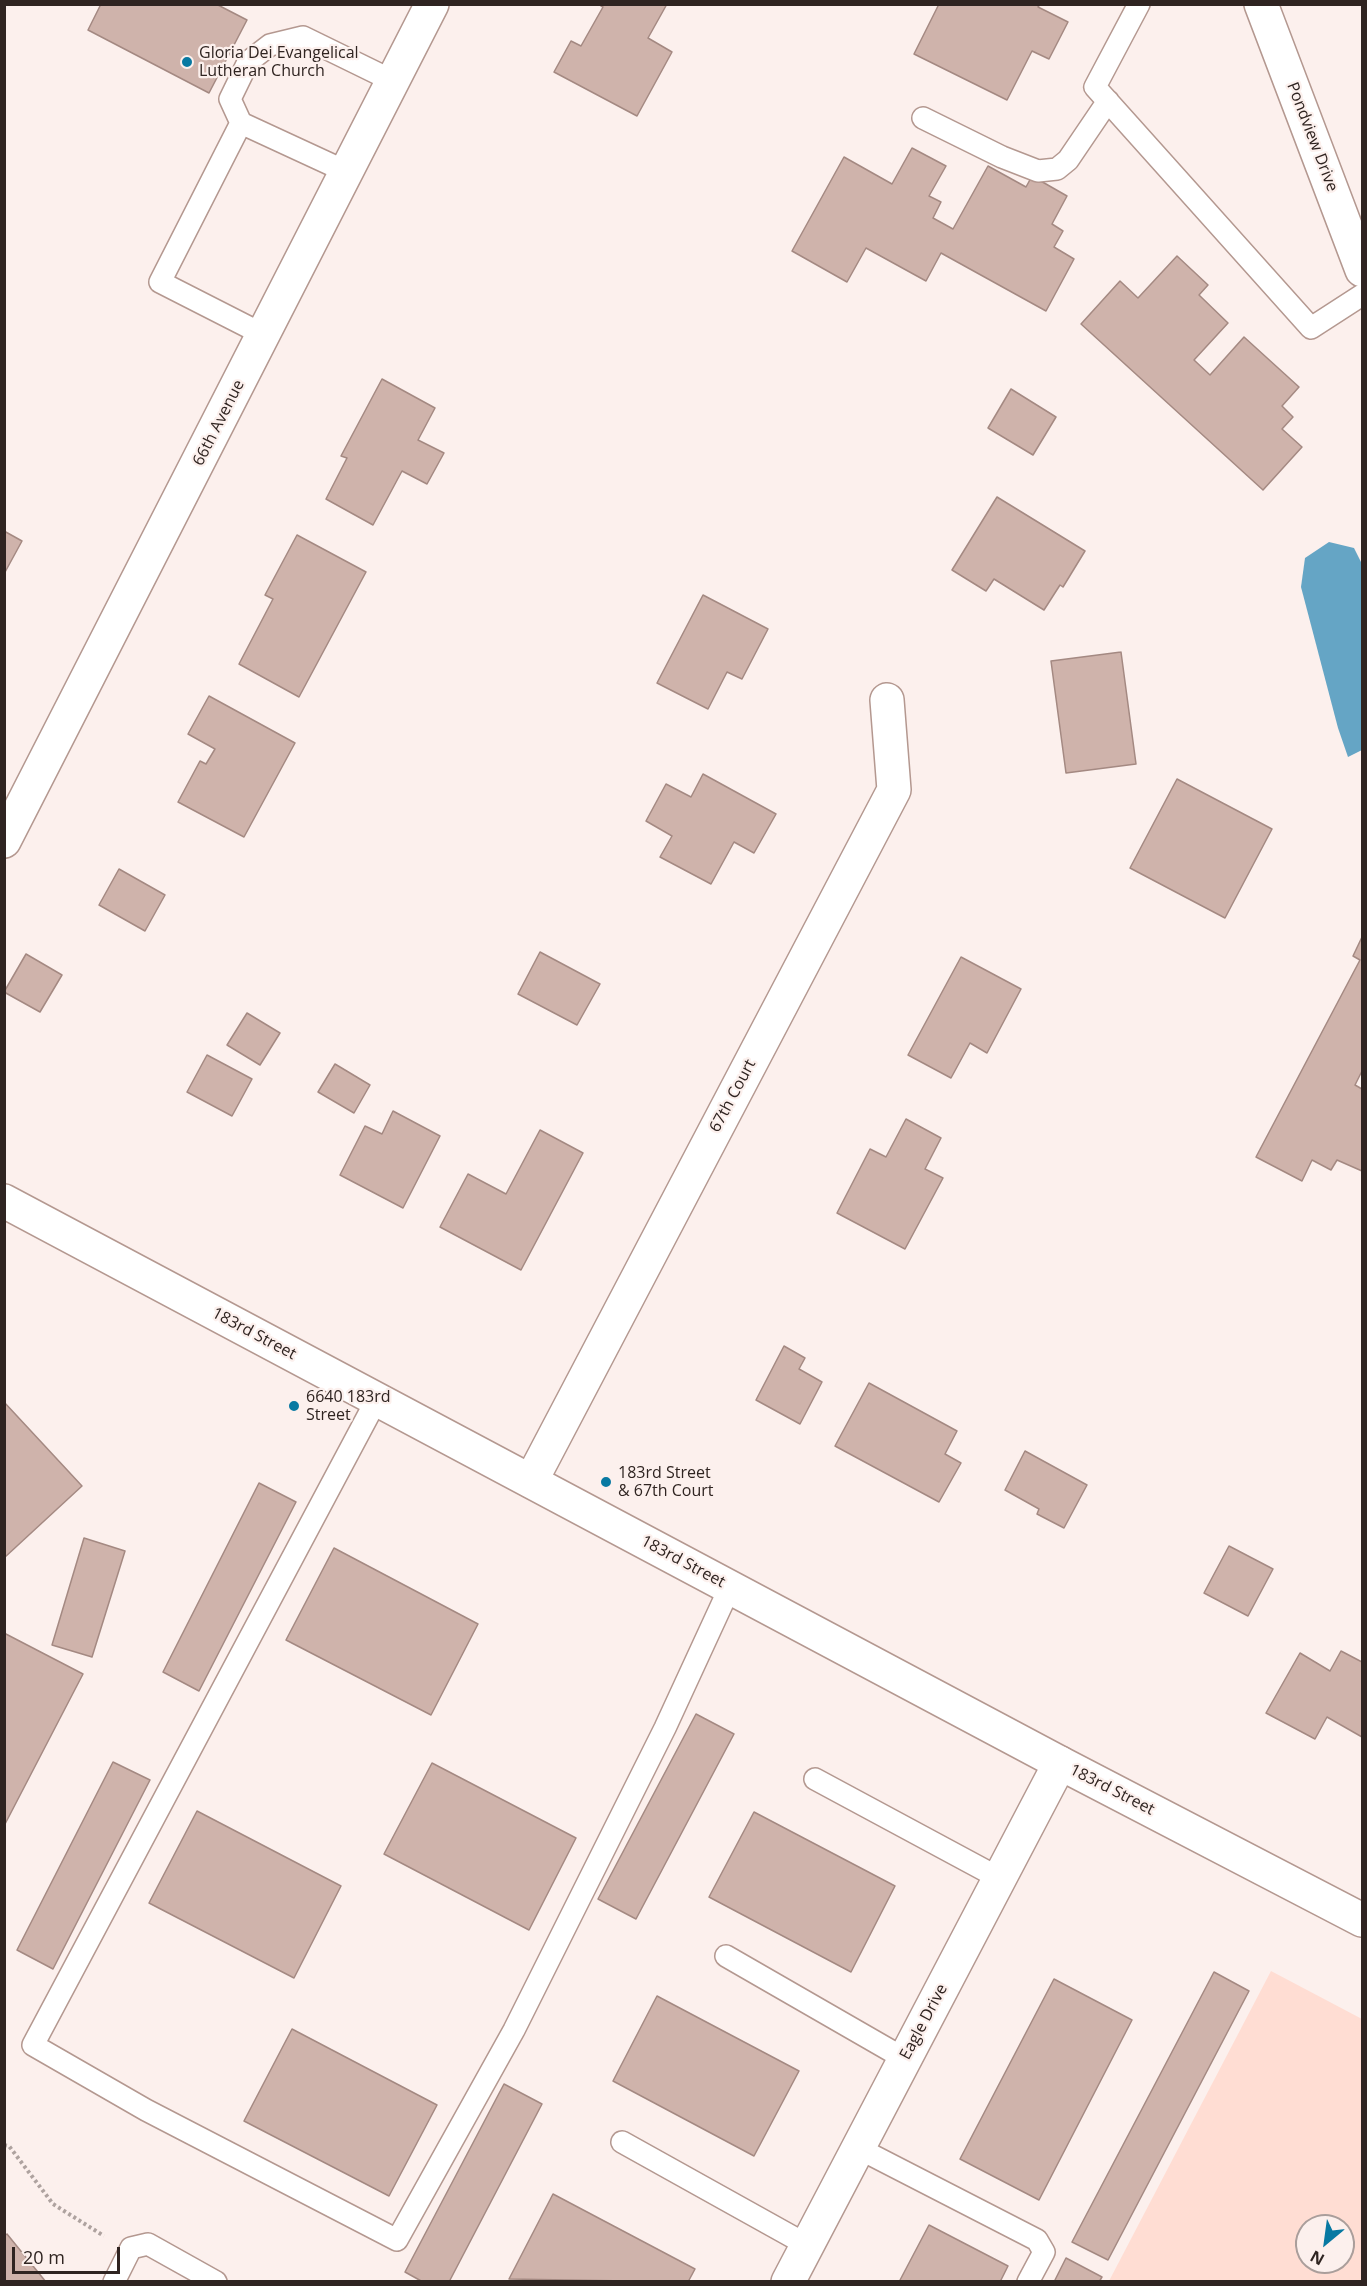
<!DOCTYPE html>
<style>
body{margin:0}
#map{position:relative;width:1367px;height:2286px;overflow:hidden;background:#fcf0ed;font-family:"Open Sans",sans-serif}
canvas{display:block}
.frame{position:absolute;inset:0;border:6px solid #2f2421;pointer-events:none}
.north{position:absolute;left:1295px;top:2214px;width:60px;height:60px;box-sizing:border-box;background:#fcf0ed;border:2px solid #aa9e9b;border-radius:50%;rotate:209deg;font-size:16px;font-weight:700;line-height:24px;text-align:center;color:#2f2421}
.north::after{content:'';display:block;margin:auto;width:21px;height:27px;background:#0879a2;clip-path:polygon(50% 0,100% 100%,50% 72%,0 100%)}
.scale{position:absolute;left:12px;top:2247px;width:108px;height:27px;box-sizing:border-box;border:3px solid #2f2421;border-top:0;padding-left:8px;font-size:18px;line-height:21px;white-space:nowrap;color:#2f2421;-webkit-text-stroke:4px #fcf0ed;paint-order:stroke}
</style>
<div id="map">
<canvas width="1367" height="2286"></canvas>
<div class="frame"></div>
<div class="north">N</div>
<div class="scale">20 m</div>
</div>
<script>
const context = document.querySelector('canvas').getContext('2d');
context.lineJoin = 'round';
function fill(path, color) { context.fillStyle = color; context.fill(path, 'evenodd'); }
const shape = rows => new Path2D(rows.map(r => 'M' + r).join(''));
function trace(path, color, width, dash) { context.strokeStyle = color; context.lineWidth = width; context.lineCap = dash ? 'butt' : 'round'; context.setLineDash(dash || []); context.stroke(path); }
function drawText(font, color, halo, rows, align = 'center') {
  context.font = font + ' "Open Sans",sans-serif'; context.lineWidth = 4.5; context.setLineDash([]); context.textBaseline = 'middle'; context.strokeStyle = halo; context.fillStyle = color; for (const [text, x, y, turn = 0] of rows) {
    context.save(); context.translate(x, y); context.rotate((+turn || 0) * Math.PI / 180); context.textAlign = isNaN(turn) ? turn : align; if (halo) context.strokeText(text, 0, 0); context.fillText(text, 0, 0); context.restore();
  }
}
fill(shape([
 [1271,1971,1362,2019,1362,2281,1109,2281],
 [1307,2226,1343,2226,1343,2262,1307,2262]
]), '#ffddd3');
fill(shape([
 [1329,542,1354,548,1362,564,1362,750,1348,757,1338,728,1301,587,1305,558]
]), '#65a5c5');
const building = shape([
 [101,4,216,4,247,20,209,93,88,30,101,4],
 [598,4,667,4,648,38,672,52,637,116,554,72,571,41,581,46,603,7,598,4],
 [939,4,1040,4,1038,7,1068,22,1049,59,1032,51,1007,100,914,54,939,4],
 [912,148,946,166,929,196,941,202,933,218,953,229,988,166,1026,187,1032,176,1067,196,1052,224,1063,231,1054,247,1074,259,1046,311,941,253,926,281,866,248,847,282,792,251,844,157,892,184,912,148],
 [1177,256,1208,285,1199,295,1228,323,1194,360,1210,375,1244,337,1299,387,1282,406,1293,417,1282,429,1302,447,1263,490,1081,324,1120,281,1138,298,1177,256],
 [382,379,435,408,418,440,444,453,427,484,402,471,373,525,326,499,347,458,341,456,382,379],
 [1011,389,1056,417,1033,455,988,428,1011,389],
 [997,497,1085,551,1063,587,1060,585,1044,610,994,579,986,591,952,570,997,497],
 [4,531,22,541,4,574,4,531],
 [297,535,366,572,299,697,239,664,273,599,265,595,297,535],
 [703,595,768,629,742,679,727,672,708,709,657,683,703,595],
 [1121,652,1136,764,1066,773,1051,661,1121,652],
 [209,696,295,743,244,837,178,802,200,761,206,764,215,749,188,734,209,696],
 [703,774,776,814,754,853,734,842,711,884,660,857,672,836,646,821,666,784,691,797,703,774],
 [1177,779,1272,829,1225,918,1130,868,1177,779],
 [119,869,165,895,145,931,99,905,119,869],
 [1362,937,1362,1071,1355,1085,1362,1089,1362,1171,1337,1160,1331,1170,1312,1160,1302,1181,1256,1157,1360,960,1353,956,1362,937],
 [540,952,600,984,577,1025,518,994,540,952],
 [26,954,62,975,40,1012,4,992,26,954],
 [961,957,1021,989,987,1053,970,1043,951,1078,908,1055,961,957],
 [247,1013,280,1033,260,1065,227,1045,247,1013],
 [207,1055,252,1079,232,1116,187,1092,207,1055],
 [335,1064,370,1085,354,1113,318,1092,335,1064],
 [393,1111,440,1136,403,1208,340,1175,365,1126,382,1134,393,1111],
 [906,1119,941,1138,925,1169,943,1178,905,1249,837,1213,870,1149,886,1157,906,1119],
 [540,1130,583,1153,521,1270,440,1227,468,1174,506,1194,540,1130],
 [784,1346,805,1358,799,1369,822,1382,800,1424,756,1400,784,1346],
 [869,1383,957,1431,945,1454,961,1463,939,1502,835,1446,869,1383],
 [4,1402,82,1486,4,1558,4,1402],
 [1025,1451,1087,1485,1064,1528,1037,1514,1039,1509,1005,1490,1025,1451],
 [259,1483,296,1502,199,1691,163,1672,259,1483],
 [84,1538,125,1551,92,1657,52,1645,84,1538],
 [1229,1546,1273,1569,1248,1616,1204,1593,1229,1546],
 [334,1548,478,1624,431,1715,286,1640,334,1548],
 [4,1633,83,1674,4,1826,4,1633],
 [1341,1651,1362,1662,1362,1737,1327,1717,1315,1739,1266,1713,1300,1653,1330,1671,1341,1651],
 [696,1714,734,1734,636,1919,598,1899,696,1714],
 [113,1762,150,1780,53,1969,17,1950,113,1762],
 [432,1763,576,1838,529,1930,384,1854,432,1763],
 [197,1811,341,1886,294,1978,149,1903,197,1811],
 [754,1812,895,1886,851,1972,709,1897,754,1812],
 [1214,1972,1249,1991,1108,2260,1072,2242,1214,1972],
 [1054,1979,1132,2020,1039,2200,960,2159,1054,1979],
 [657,1996,799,2071,754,2156,613,2081,657,1996],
 [292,2029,437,2105,389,2196,244,2121,292,2029],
 [504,2084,542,2104,449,2282,423,2282,405,2272,504,2084],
 [553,2194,695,2269,688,2282,509,2279,553,2194],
 [929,2225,1008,2266,1000,2282,899,2282,929,2225],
 [7,2234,46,2282,4,2282,4,2236,7,2234],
 [1066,2258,1102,2277,1099,2282,1054,2282,1066,2258]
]);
fill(building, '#cfb3ab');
trace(building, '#a48982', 1.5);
const lane = shape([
 [1139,4,1095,87,1311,328,1362,295],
 [923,118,1002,157,1038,171,1057,169,1068,160,1108,101],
 [241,123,160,282,264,335],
 [347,172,241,123,230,99,248,62,270,45,303,37,393,81],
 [377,1399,33,2045,146,2110,397,2240,514,2030,665,1728,730,1587],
 [815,1779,999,1878],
 [726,1956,905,2059],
 [622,2142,807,2245],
 [858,2148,1037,2240,1044,2252,1028,2282],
 [114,2282,131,2248,148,2244,216,2282]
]);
const street = shape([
 [1261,4,1362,270],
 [4,841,432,4],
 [531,1481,894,790,887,700],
 [788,2282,1060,1763]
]);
const secondary = shape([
 [4,1201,1060,1763,1362,1920]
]);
trace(lane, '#b49890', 24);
trace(street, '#b49890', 36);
trace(secondary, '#b49890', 36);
trace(shape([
 [4,2145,9,2146,53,2204,104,2236]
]), '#aea29f', 4, [3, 3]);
trace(lane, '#fff', 21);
trace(street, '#fff', 33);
trace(secondary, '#fff', 33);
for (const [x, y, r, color] of [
 [187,62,6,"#0879a2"],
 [294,1406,6,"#0879a2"],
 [606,1482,6,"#0879a2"]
]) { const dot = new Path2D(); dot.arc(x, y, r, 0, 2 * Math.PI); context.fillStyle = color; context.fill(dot); trace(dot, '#fcf0ed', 2); }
drawText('16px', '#2f2421', '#fcf0ed', [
 ["Gloria Dei Evangelical",199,53],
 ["Lutheran Church",199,71],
 ["6640 183rd",306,1397],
 ["Street",306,1415],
 ["183rd Street",618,1473],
 ["& 67th Court",618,1491]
], 'left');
drawText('16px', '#2f2421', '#fcf0ed', [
 ["Pondview Drive",1312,137,69],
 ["66th Avenue",219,423,-63],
 ["67th Court",733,1096,-62],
 ["183rd Street",254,1334,28],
 ["183rd Street",683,1562,28],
 ["183rd Street",1112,1790,27],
 ["Eagle Drive",924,2022,-62]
]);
</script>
